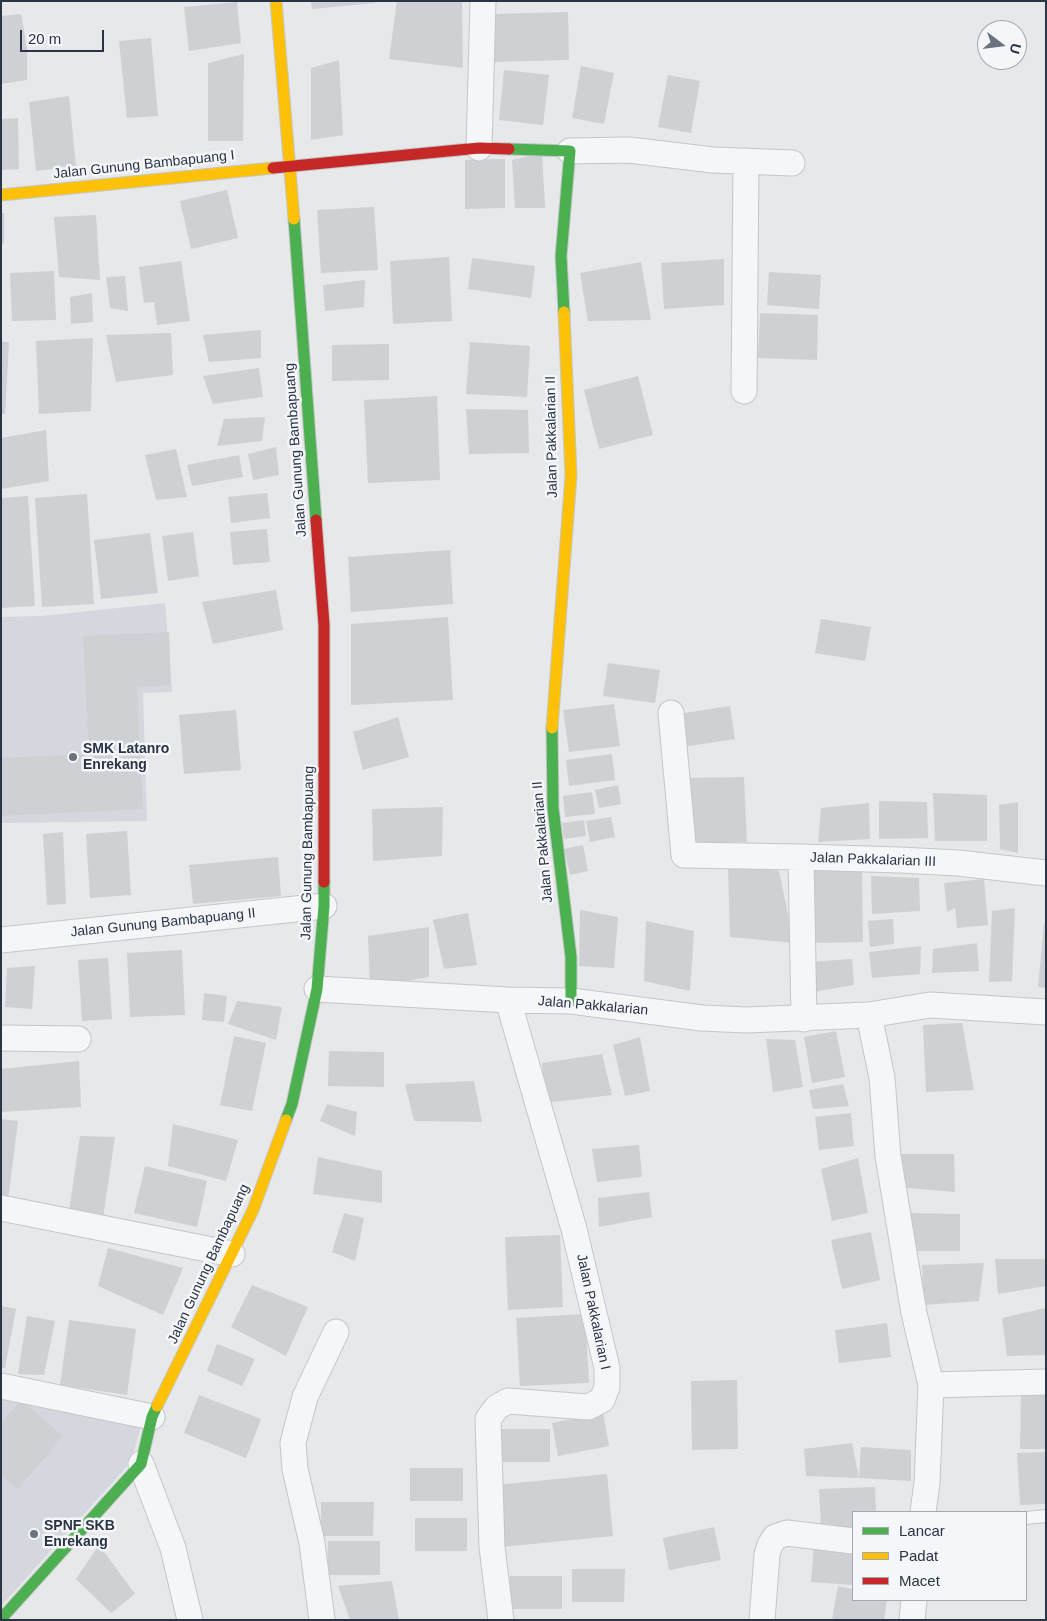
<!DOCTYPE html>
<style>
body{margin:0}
#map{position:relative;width:1047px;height:1621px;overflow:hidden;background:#e6e8ea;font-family:Helvetica,sans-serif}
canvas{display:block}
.frame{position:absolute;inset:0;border:2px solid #2b3445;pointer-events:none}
.legend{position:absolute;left:852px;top:1511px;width:175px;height:90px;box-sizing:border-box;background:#f4f6f9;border:1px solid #a4a8b1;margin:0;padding:6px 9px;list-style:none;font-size:15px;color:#2b3445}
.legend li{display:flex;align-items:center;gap:10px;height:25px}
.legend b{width:25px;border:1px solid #a4a8b1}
.north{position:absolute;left:977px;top:20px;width:50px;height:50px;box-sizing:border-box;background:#f4f6f9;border:1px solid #a4a8b1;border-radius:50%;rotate:105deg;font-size:14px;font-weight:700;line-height:20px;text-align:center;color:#2b3445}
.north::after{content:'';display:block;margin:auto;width:18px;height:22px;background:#6c737f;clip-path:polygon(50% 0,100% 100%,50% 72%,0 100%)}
.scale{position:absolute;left:20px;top:30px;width:84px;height:22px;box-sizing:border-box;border:2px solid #2b3445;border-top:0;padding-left:6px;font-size:15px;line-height:18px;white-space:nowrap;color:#2b3445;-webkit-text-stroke:4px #f4f6f9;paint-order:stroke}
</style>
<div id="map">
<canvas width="1047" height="1621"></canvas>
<div class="frame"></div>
<ul class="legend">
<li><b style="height:6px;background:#4caf50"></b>Lancar</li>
<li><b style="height:6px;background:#ffc107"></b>Padat</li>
<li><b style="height:6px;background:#c62828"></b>Macet</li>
</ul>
<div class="north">U</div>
<div class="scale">20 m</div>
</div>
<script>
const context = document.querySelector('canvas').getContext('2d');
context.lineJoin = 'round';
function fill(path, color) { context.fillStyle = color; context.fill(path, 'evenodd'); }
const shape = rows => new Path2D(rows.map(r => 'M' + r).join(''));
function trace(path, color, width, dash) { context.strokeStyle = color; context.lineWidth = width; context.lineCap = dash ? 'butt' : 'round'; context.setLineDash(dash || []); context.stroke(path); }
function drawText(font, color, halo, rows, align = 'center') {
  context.font = font + ' Helvetica,sans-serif'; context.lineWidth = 5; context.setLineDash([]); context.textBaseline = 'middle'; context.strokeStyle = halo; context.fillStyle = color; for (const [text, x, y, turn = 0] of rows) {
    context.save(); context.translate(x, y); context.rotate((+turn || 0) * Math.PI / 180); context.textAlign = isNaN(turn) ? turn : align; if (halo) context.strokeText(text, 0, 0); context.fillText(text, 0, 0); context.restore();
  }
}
fill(shape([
 [165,603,172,692,143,693,147,821,1,823,1,617,42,616],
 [1,1393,142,1422,131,1462,1,1606]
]), '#d4d7dd');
fill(shape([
 [311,1,375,1,375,3,312,9],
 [397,1,462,1,463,68,389,59],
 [237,2,241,43,189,51,184,7],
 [568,12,569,60,494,62,492,14],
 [21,14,27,47,27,80,1,84,1,16],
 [151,38,158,116,127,118,119,41],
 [244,54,243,141,208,141,208,63],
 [339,60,343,135,311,140,311,68],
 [581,66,614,73,604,124,572,118],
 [504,70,549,75,543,125,499,120],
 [668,75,700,81,691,133,658,127],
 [69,96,76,166,36,171,29,102],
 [18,118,19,169,1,170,1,119],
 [542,153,545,208,515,208,512,160],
 [505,159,505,208,465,209,465,160],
 [227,190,238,238,191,249,180,201],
 [374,207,378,270,321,273,317,210],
 [1,213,4,213,4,244,1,244],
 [96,215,100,280,59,277,54,217],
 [449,257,452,321,393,324,390,261],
 [472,258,535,266,531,298,468,289],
 [724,259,724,305,664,309,661,263],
 [181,261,190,321,157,325,154,302,144,303,139,267],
 [641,262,651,320,588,321,580,273],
 [54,271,56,320,12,321,10,273],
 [769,272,821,275,819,309,767,305],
 [125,276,128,311,110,308,106,277],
 [365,280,364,307,325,311,323,285],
 [92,293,93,322,71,324,70,297],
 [760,313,818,315,817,360,758,358],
 [261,330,261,358,209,362,203,335],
 [171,333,173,375,116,382,106,335],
 [93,338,91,411,39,414,36,341],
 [1,342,9,342,5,414,1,414],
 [470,342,530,346,527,397,466,394],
 [389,344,389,380,332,381,332,345],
 [259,368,263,397,213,404,203,376],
 [638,376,653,435,599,449,584,390],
 [437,396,440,480,368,483,364,400],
 [466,409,528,410,529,453,469,454],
 [265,417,262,441,217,446,224,419],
 [46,430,49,481,1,489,1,438],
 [276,447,279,475,253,480,248,454],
 [176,449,187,497,156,500,145,455],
 [239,455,243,477,192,486,187,465],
 [267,493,270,518,231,523,228,497],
 [87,494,94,604,42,607,35,498],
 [28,496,35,606,1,608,1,498],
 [267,529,270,562,233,565,230,532],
 [193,532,199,576,168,581,162,536],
 [150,533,158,593,101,599,94,540],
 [450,550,453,604,351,612,348,557],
 [276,590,283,630,213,644,202,602],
 [448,617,453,700,351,705,351,624],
 [821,619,871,627,865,661,815,653],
 [169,632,171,685,137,687,143,809,1,816,1,758,89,754,83,636],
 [608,663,660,670,655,703,603,696],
 [614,704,620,746,569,752,563,710],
 [730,706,735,739,683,747,678,714],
 [236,710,241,770,184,774,179,715],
 [398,717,409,757,363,770,353,732],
 [612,754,615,780,569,786,566,760],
 [744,777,747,842,689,844,687,778],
 [618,785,621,804,599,808,595,790],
 [592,792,595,814,565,817,563,796],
 [933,793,987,795,987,841,935,841],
 [879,801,927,802,928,838,879,839],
 [1018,802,1018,853,1000,849,999,805],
 [869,803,870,839,818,842,821,808],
 [443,807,442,856,373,861,372,809],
 [611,817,615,837,590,842,586,821],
 [584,820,586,836,564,839,562,823],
 [127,831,131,895,90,898,86,834],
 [63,832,66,904,47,905,43,834],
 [583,845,588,871,570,875,564,849],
 [278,857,281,896,193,904,189,865],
 [728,866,779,871,794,943,730,937],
 [862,869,863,942,811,943,810,870],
 [871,876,919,878,920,911,872,914],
 [984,879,988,925,957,928,955,908,947,912,944,883],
 [1015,908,1012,981,989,982,992,911],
 [580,910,618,917,614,968,579,966],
 [468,913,477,965,444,969,433,920],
 [893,919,894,944,870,947,868,921],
 [646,921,694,931,690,991,644,981],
 [1044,924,1046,924,1046,988,1038,987],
 [429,927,429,977,370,987,368,936],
 [977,943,979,971,932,973,933,949],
 [921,946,920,974,872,978,869,952],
 [182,950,185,1015,130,1017,127,953],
 [108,958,112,1019,82,1021,78,960],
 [852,959,854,985,813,992,810,962],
 [35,966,32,1009,5,1007,7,968],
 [204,993,227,996,224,1022,202,1020],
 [237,1001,282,1007,276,1040,228,1024],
 [962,1023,974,1090,926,1092,923,1025],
 [836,1031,845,1077,812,1083,804,1037],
 [234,1036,266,1043,252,1111,220,1105],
 [640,1037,650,1091,625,1096,613,1045],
 [766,1039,795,1040,803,1087,773,1092],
 [329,1051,384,1052,384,1087,328,1086],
 [602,1054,612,1095,545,1103,542,1063],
 [79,1061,81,1107,1,1112,1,1069],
 [474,1081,482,1122,414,1121,405,1084],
 [843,1084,849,1106,813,1109,809,1090],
 [327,1104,357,1112,355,1136,320,1121],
 [851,1113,854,1146,819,1150,815,1117],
 [1,1119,18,1121,8,1201,1,1198],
 [173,1124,238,1140,226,1181,168,1166],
 [80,1136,115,1137,103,1218,68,1218],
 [639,1145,642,1177,597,1182,592,1149],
 [893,1154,954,1154,955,1192,897,1187],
 [318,1157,382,1171,382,1203,313,1194],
 [858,1158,868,1213,832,1221,821,1169],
 [145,1166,207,1181,197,1227,134,1213],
 [649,1192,652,1217,599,1227,598,1198],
 [344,1213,364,1218,355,1261,332,1252],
 [906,1213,960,1214,960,1251,907,1251],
 [871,1232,880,1280,842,1289,831,1240],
 [560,1235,563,1307,508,1310,505,1237],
 [108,1248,183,1268,163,1315,98,1286],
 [995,1259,1046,1259,1046,1286,998,1294],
 [984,1263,979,1301,924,1305,922,1265],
 [252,1285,308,1307,286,1356,231,1327],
 [1,1306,16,1309,5,1368,1,1368],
 [1045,1308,1046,1355,1007,1356,1002,1318],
 [585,1314,589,1383,520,1386,516,1318],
 [27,1316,55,1321,44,1375,18,1374],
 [69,1320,136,1329,127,1395,60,1385],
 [887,1323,891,1357,839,1363,835,1330],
 [217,1344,255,1359,242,1386,207,1371],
 [737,1380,738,1449,692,1450,691,1381],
 [1021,1392,1046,1392,1046,1449,1020,1449],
 [199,1395,261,1419,246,1458,184,1433],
 [21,1400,63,1436,18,1489,1,1476,1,1423],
 [603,1413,609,1446,558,1456,552,1423],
 [498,1429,550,1429,550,1462,497,1462],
 [852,1443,859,1478,806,1476,804,1449],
 [861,1447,911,1450,911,1481,859,1478],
 [1046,1452,1046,1504,1020,1505,1017,1453],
 [410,1468,463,1468,463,1501,410,1501],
 [607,1474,613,1536,502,1547,496,1485],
 [875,1487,876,1512,853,1512,853,1531,821,1529,819,1489],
 [321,1502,374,1502,373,1536,321,1536],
 [415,1518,467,1518,467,1551,415,1551],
 [714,1527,721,1560,669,1570,663,1538],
 [328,1541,380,1541,380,1575,327,1575],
 [814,1543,853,1546,853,1585,811,1582],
 [99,1545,135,1594,111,1613,76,1579],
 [572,1569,625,1569,624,1602,572,1602],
 [510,1576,562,1576,562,1609,510,1609],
 [392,1581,399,1620,350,1620,338,1586],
 [838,1586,853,1589,853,1600,887,1600,884,1620,832,1620]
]), '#ced0d3');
const lane = shape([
 [1026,1518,1046,1516]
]);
const street = shape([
 [479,148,483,1],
 [570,151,629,150,713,160,792,163],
 [744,391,746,161],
 [671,713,684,855,801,857],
 [1,940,324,906],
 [317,989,508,1000,571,1001,702,1018,746,1020,869,1015,930,1005,1046,1012],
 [869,1015,882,1078,888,1156,914,1313,931,1385,927,1483,923,1512],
 [804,1019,801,857,900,860,958,863,1046,873],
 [1,1038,78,1039],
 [1,1208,232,1254],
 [931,1385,1046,1382],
 [1,1386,152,1417],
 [141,1464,173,1548,190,1620],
 [322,1620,312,1543,295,1469,293,1443,305,1397,336,1332],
 [501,1620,492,1547,488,1419,497,1407,508,1401,588,1407,602,1400,607,1387,607,1368,574,1229,508,1000],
 [762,1620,767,1555,770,1545,775,1537,787,1533,853,1541],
 [912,1620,914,1600]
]);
const fast = shape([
 [509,149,570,151,561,256,564,312],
 [294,219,316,520],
 [552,728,553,808,571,957,571,1001],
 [286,1120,292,1104,317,989,324,906,324,882],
 [1,1619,141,1464,152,1417,157,1406]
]);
const slow = shape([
 [276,1,294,219],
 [1,195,273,168],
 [552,728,571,475,564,312],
 [157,1406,253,1210,286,1120]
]);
const jam = shape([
 [273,168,479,148,509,149],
 [316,520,324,625,324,882]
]);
trace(lane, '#c4c6c8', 14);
trace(street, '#c4c6c8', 27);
trace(fast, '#c4c6c8', 13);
trace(slow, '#c4c6c8', 13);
trace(jam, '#c4c6c8', 13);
trace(lane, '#f5f6f7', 12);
trace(street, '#f5f6f7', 25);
trace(fast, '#4caf50', 11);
trace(slow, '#ffc107', 11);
trace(jam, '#c62828', 11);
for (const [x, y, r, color] of [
 [73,757,5,"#6c737f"],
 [34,1534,5,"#6c737f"]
]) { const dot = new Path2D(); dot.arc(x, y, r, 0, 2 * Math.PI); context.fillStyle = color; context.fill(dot); trace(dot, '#f4f6f9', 2); }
drawText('14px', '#2b3445', '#f4f6f9', [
 ["Jalan Gunung Bambapuang I",144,165,-6],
 ["Jalan Pakkalarian II",552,437,-91],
 ["Jalan Gunung Bambapuang",296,450,-94],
 ["Jalan Pakkalarian II",543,842,-95],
 ["Jalan Gunung Bambapuang",308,853,-89],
 ["Jalan Pakkalarian III",873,860,2],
 ["Jalan Gunung Bambapuang II",163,923,-6],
 ["Jalan Pakkalarian",593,1006,5],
 ["Jalan Gunung Bambapuang",209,1264,-65],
 ["Jalan Pakkalarian I",593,1312,78]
]);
drawText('bold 14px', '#2b3445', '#f4f6f9', [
 ["SMK Latanro",83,749],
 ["Enrekang",83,765],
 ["SPNF SKB",44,1526],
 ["Enrekang",44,1542]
], 'left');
</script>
